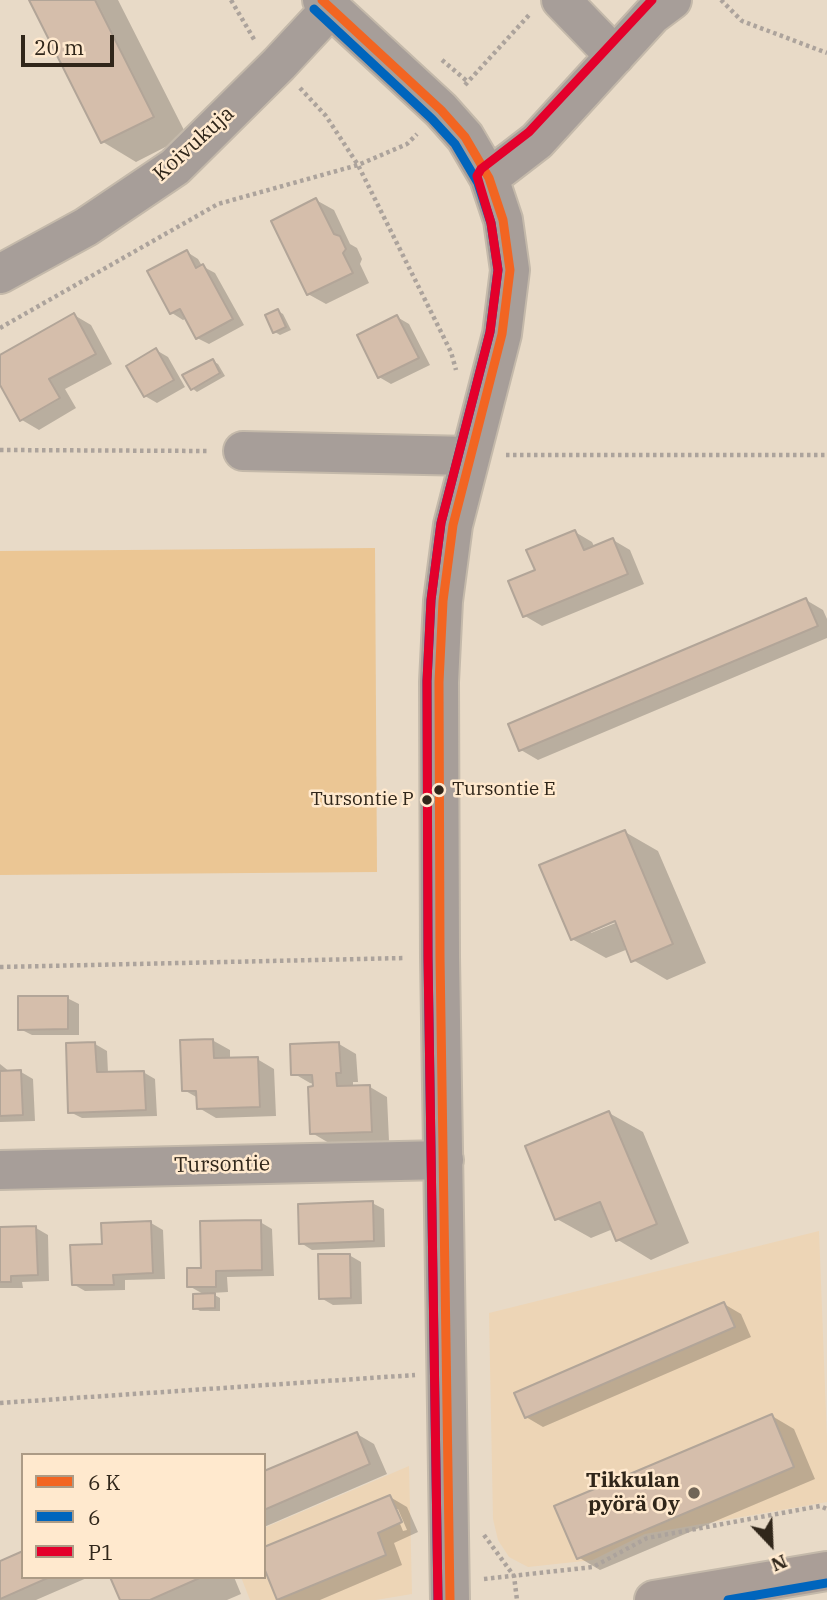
<!DOCTYPE html>
<meta charset="utf-8">
<style>
body{margin:0}
#map{position:relative;width:827px;height:1600px;overflow:hidden;background:#e8dac7;font-family:"IBM Plex Serif",serif}
canvas{display:block}
.legend{position:absolute;left:21px;top:1453px;width:245px;height:126px;box-sizing:border-box;background:#ffe9ce;border:2px solid #ac9b86;margin:0;padding:9px 12px;list-style:none;font-size:21px;color:#30261a}
.legend li{display:flex;align-items:center;gap:14px;height:35px}
.legend b{width:35px;border:2px solid #ac9b86}
.north{position:absolute;left:736px;top:1509px;width:70px;height:70px;-webkit-text-stroke:5px #ffe9ce;paint-order:stroke;rotate:157deg;font-size:19px;font-weight:700;line-height:28px;text-align:center;color:#30261a}
.north::after{content:'';display:block;margin:auto;width:24px;height:32px;background:#30261a;clip-path:polygon(50% 0,100% 100%,50% 72%,0 100%)}
.scale{position:absolute;left:21px;top:35px;width:93px;height:32px;box-sizing:border-box;border:4px solid #30261a;border-top:0;padding-left:9px;font-size:21px;line-height:24px;white-space:nowrap;color:#30261a;-webkit-text-stroke:5px #ffe9ce;paint-order:stroke}
</style>
<div id="map">
<canvas width="827" height="1600"></canvas>
<ul class="legend">
<li><b style="height:9px;background:#f26522"></b>6 K</li>
<li><b style="height:9px;background:#0065bd"></b>6</li>
<li><b style="height:9px;background:#e4002b"></b>P1</li>
</ul>
<div class="north">N</div>
<div class="scale">20 m</div>
</div>
<script>
const context = document.querySelector('canvas').getContext('2d');
context.lineJoin = 'round';
function fill(path, color) { context.fillStyle = color; context.fill(path, 'evenodd'); }
const shape = rows => new Path2D(rows.map(r => 'M' + r).join(''));
function trace(path, color, width, dash) { context.strokeStyle = color; context.lineWidth = width; context.lineCap = dash ? 'butt' : 'round'; context.setLineDash(dash || []); context.stroke(path); }
function drawText(font, color, halo, rows, align = 'center') {
  context.font = font + ' "IBM Plex Serif",serif'; context.lineWidth = 5; context.setLineDash([]); context.textBaseline = 'middle'; context.strokeStyle = halo; context.fillStyle = color; for (const [text, x, y, turn = 0] of rows) {
    context.save(); context.translate(x, y); context.rotate((+turn || 0) * Math.PI / 180); context.textAlign = isNaN(turn) ? turn : align; if (halo) context.strokeText(text, 0, 0); context.fillText(text, 0, 0); context.restore();
  }
}
fill(shape([
 [819,1231,827,1440,827,1502,645,1534,593,1560,528,1567,509,1557,498,1540,493,1519,489,1313],
 [409,1466,412,1594,376,1600,250,1600,241,1577,264,1577,264,1528]
]), '#edd5b6');
fill(shape([
 [375,548,377,872,0,875,0,551]
]), '#ebc694');
fill(shape([
 [31,0,118,0,187,136,136,162,103,142],
 [316,200,334,210,350,244,357,248,362,259,360,264,369,283,326,304,308,294],
 [187,252,198,259,202,266,215,273,244,325,209,344,197,338,187,318,183,320,172,313],
 [278,311,283,314,291,330,280,335,275,332],
 [74,315,91,325,112,364,65,389,76,408,39,430,22,420,0,381,0,357],
 [397,317,409,324,430,365,391,384,379,377],
 [156,350,168,357,185,387,157,403,145,396],
 [213,361,218,364,225,376,197,392,192,388],
 [575,532,592,542,595,548,613,540,630,550,644,584,542,626,525,616,538,571],
 [806,600,823,610,827,619,827,638,538,760,521,750],
 [625,832,658,851,706,963,667,980,633,960,628,949,606,958,572,939],
 [622,916,623,920,591,933,591,929],
 [67,998,79,1004,79,1035,32,1035,20,1029],
 [212,1040,230,1050,230,1059,257,1059,274,1069,276,1116,216,1118,199,1108,198,1098,184,1090],
 [95,1044,107,1051,108,1073,143,1072,155,1079,157,1116,82,1118,70,1112],
 [339,1044,356,1054,358,1082,353,1082,353,1087,370,1087,387,1097,389,1141,329,1143,312,1133,315,1084,310,1083,293,1073],
 [0,1064,10,1072,21,1072,33,1079,35,1121,0,1122],
 [609,1113,643,1132,689,1243,651,1260,618,1240,613,1229,591,1238,557,1219],
 [372,1203,384,1209,385,1247,312,1250,301,1243],
 [260,1222,272,1229,274,1276,227,1277,228,1292,211,1293,220,1298,220,1311,200,1311,195,1308,205,1295,189,1286,203,1270],
 [151,1223,163,1230,165,1279,125,1280,125,1290,85,1291,73,1284,104,1246],
 [36,1228,48,1235,49,1281,22,1282,23,1288,0,1288,0,1229],
 [349,1255,361,1262,362,1304,333,1305,321,1298],
 [724,1304,741,1314,751,1337,543,1427,526,1417],
 [772,1416,794,1429,815,1479,600,1570,578,1557],
 [357,1434,374,1444,387,1474,264,1527,264,1473],
 [390,1497,407,1507,418,1532,394,1543,402,1565,320,1600,279,1600,264,1564],
 [394,1509,398,1509,407,1530,403,1531],
 [0,1563,23,1577,89,1577,36,1600,0,1600],
 [112,1577,234,1577,241,1594,227,1600,122,1600]
]), '#0003');
const building = shape([
 [29,0,95,0,154,117,101,143,29,0],
 [316,198,334,234,340,236,346,249,343,253,353,273,307,295,271,221,316,198],
 [187,250,196,268,203,264,233,319,196,339,180,309,170,314,147,271,187,250],
 [278,309,286,327,273,333,265,315,278,309],
 [74,313,96,354,49,379,60,398,20,421,0,385,0,355,74,313],
 [397,315,419,358,378,378,357,335,397,315],
 [156,348,174,380,144,397,126,366,156,348],
 [213,359,220,373,191,390,182,375,213,359],
 [575,530,584,550,613,538,628,574,523,617,508,581,535,570,526,550,575,530],
 [806,598,818,626,519,751,508,724,806,598],
 [625,830,673,944,631,962,615,921,571,940,539,865,625,830],
 [18,996,68,996,68,1029,18,1030,18,996],
 [213,1039,214,1058,258,1057,260,1107,197,1109,196,1091,182,1091,180,1040,213,1039],
 [95,1042,97,1072,144,1071,146,1110,68,1113,66,1043,95,1042],
 [339,1042,341,1073,336,1073,337,1086,370,1085,372,1132,310,1134,308,1087,313,1086,312,1075,291,1075,290,1044,339,1042],
 [21,1070,23,1115,0,1116,0,1071,21,1070],
 [609,1111,657,1224,616,1241,600,1202,555,1220,525,1146,609,1111],
 [373,1201,374,1241,299,1244,298,1204,373,1201],
 [261,1220,262,1270,216,1271,216,1287,187,1287,187,1268,201,1268,200,1221,261,1220],
 [151,1221,153,1273,113,1275,114,1285,72,1285,70,1245,102,1244,101,1223,151,1221],
 [36,1226,38,1275,11,1276,11,1282,0,1282,0,1227,36,1226],
 [318,1254,350,1254,351,1298,319,1299,318,1254],
 [215,1293,215,1308,193,1309,193,1294,215,1293],
 [724,1302,735,1327,525,1418,514,1393,724,1302],
 [772,1414,794,1467,577,1559,554,1506,772,1414],
 [357,1432,370,1464,264,1510,264,1471,357,1432],
 [390,1495,402,1522,378,1533,386,1555,277,1600,264,1568,264,1547,390,1495],
 [23,1551,23,1577,50,1577,0,1599,0,1561,23,1551],
 [110,1577,202,1577,150,1600,120,1600,110,1577]
]);
fill(building, '#d5beab');
trace(building, '#b2a598', 2);
const minor = shape([
 [322,0,441,110,465,137,489,178,503,220,510,270,502,334,453,525,443,601,439,682,440,957,450,1600],
 [561,0,615,56],
 [489,178,537,141,652,15,672,0],
 [0,274,86,227,175,167,279,64,331,8],
 [243,451,470,456],
 [0,1170,444,1160]
]);
const major = shape([
 [654,1600,827,1571]
]);
trace(minor, '#c4b9aa', 42);
trace(major, '#c4b9aa', 42);
trace(shape([
 [231,0,255,41],
 [721,0,742,21,827,53],
 [442,60,468,82],
 [465,85,530,14],
 [300,88,326,116,358,165,451,352,456,370],
 [0,328,218,204,358,165,407,144,417,134],
 [0,450,209,451],
 [506,455,827,455],
 [0,967,405,958],
 [0,1403,415,1375],
 [484,1535,514,1576,517,1600],
 [484,1579,593,1567,647,1538,820,1506,827,1509]
]), '#aca39c', 4.5, [3.5, 3.5]);
trace(minor, '#a79e99', 38);
trace(major, '#aa9e97', 38);
trace(shape([
 [322,0,441,110,465,137,489,178,503,220,510,270,502,334,453,525,443,601,439,682,440,957,450,1600]
]), '#f26522', 9);
trace(shape([
 [314,9,432,119,455,144,478,183,491,223,498,270,490,332,441,523,431,600,427,681,428,957,438,1600],
 [728,1600,827,1583]
]), '#0065bd', 9);
trace(shape([
 [438,1600,428,957,427,681,431,600,441,523,490,332,498,270,491,223,477,176,481,169,529,132,652,0]
]), '#e4002b', 9);
for (const [x, y, r, color] of [
 [439,790,6,"#30261a"],
 [427,800,6,"#30261a"],
 [694,1493,7,"#706557"]
]) { const dot = new Path2D(); dot.arc(x, y, r, 0, 2 * Math.PI); context.fillStyle = color; context.fill(dot); trace(dot, '#ffe9ce', 2.5); }
drawText('19px', '#30261a', '#ffe9ce', [
 ["Tursontie E",452,790],
 ["Tursontie P",414,800,"right"]
], 'left');
drawText('21px', '#30261a', '#ffe9ce', [
 ["Koivukuja",194,144,-42],
 ["Tursontie",222,1165,-1]
]);
drawText('bold 21px', '#30261a', '#ffe9ce', [
 ["Tikkulan",680,1481],
 ["pyörä Oy",680,1505]
], 'right');
</script>
